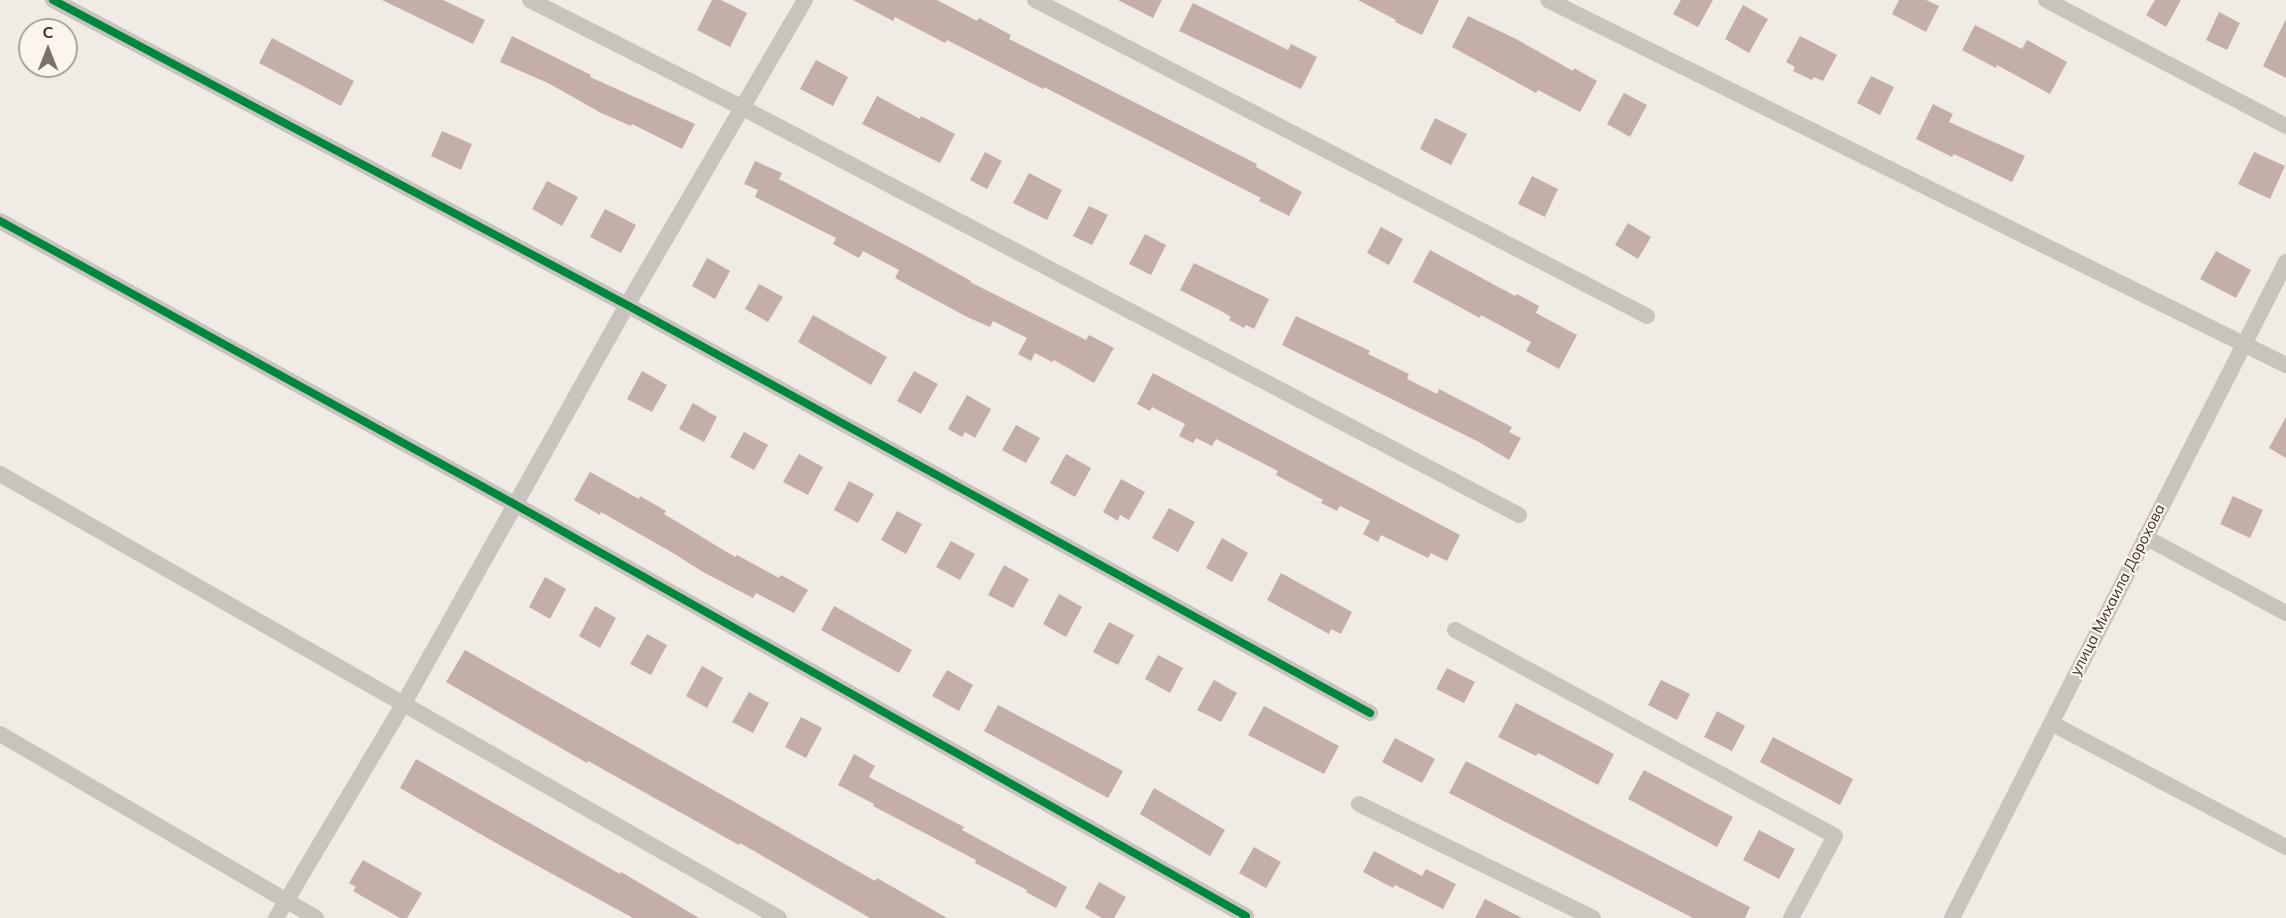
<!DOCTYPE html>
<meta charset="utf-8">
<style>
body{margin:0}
#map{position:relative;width:2286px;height:918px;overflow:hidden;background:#f0ebe5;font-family:Mulish,sans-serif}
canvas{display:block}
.north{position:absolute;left:18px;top:18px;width:60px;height:60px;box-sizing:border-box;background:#fbf5ee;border:2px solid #aea6a0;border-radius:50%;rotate:0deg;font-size:16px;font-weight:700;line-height:24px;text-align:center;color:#3b302b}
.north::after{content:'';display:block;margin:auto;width:21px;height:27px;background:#7a716c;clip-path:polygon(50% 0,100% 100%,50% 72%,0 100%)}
</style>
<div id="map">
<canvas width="2286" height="918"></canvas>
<div class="north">С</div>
</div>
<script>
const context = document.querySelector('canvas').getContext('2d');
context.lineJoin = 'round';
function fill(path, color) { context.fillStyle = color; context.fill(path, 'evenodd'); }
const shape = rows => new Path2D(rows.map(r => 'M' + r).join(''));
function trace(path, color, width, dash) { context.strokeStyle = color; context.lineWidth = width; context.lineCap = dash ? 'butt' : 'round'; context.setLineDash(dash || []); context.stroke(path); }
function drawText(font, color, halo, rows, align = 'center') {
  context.font = font + ' Mulish,sans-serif'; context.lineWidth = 4.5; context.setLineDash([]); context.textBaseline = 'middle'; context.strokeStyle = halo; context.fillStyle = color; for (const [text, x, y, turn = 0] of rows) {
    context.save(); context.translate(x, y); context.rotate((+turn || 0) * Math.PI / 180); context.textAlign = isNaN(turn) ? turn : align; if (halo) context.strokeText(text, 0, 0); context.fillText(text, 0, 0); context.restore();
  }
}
fill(shape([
 [382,0,443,0,485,20,473,44],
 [712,0,721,0,747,13,730,47,697,30],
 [853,0,937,0,977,21,979,18,1011,35,1009,39,1257,164,1256,167,1302,192,1289,216,1259,201,1261,198,1044,87,1043,89,947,40,945,43,895,17,893,21],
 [1118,0,1162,0,1153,18],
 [1358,0,1439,0,1422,35,1395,22,1396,20],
 [1681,0,1713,0,1698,27,1673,14],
 [1899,0,1926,0,1939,6,1926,32,1892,14],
 [2155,0,2181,0,2166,27,2146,15],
 [1193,3,1288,50,1291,44,1317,57,1301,89,1179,31],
 [1743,5,1768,19,1749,53,1725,39],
 [2219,12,2240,23,2227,50,2206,40],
 [1468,16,1516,39,1573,71,1574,68,1597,81,1580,112,1538,90,1536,93,1452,47],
 [2286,19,2286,78,2263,66],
 [1975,25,2022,49,2027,40,2067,62,2050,94,1997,65,1996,68,1962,50],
 [512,36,591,75,590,77,695,124,682,149,632,124,631,126,601,113,550,84,500,62],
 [1800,36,1837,55,1823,81,1814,77,1812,80,1793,71,1795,67,1786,62],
 [272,38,354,81,341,106,259,63],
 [816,60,848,77,833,106,800,89],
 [1871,76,1894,87,1880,115,1857,103],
 [1624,93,1647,105,1630,137,1607,124],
 [877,96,920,119,921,116,955,134,940,163,862,124],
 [1933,104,1953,114,1949,122,2025,156,2012,182,1954,154,1952,157,1916,139],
 [1435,118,1467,134,1451,165,1420,149],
 [442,131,472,144,461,170,431,156],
 [985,152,1002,161,987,189,970,180],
 [2254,152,2285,166,2270,199,2238,184],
 [755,161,782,173,779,179,924,255,971,281,970,282,1086,340,1089,335,1114,348,1094,383,1054,360,1052,362,1035,353,1031,361,1018,354,1027,338,993,321,990,327,967,317,895,278,899,270,863,251,859,258,833,244,836,238,755,197,758,190,744,184],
 [1029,173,1062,190,1047,220,1013,203],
 [1532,176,1558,189,1545,217,1518,204],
 [547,181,578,197,562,226,532,209],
 [1089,206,1108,215,1092,245,1073,236],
 [605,209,636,225,621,253,590,237],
 [1628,223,1651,237,1638,259,1615,245],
 [1381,227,1403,239,1389,265,1367,253],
 [1145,234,1166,245,1151,275,1129,264],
 [1430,250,1515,296,1517,294,1539,306,1536,313,1577,335,1559,369,1526,351,1531,342,1481,315,1480,318,1413,282],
 [2216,251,2251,270,2236,298,2200,279],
 [707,258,730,271,715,299,692,286],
 [1194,263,1269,299,1254,329,1246,325,1244,328,1229,320,1231,317,1221,311,1180,290],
 [759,284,783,297,768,322,745,309],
 [813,315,887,357,871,385,798,342],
 [1296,316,1370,351,1368,354,1409,374,1407,379,1437,394,1439,389,1512,427,1509,432,1521,438,1509,460,1479,442,1282,345],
 [642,371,667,385,652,412,627,399],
 [914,371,938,384,921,414,897,401],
 [1153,373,1460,535,1447,561,1431,553,1428,558,1381,535,1378,542,1363,534,1370,521,1340,506,1337,511,1321,503,1323,500,1276,475,1278,471,1216,439,1212,446,1196,438,1193,443,1179,436,1185,424,1152,407,1150,411,1137,404],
 [967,395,991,409,975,438,965,432,962,437,948,429],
 [693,403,717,417,704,442,679,429],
 [2286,417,2286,458,2269,448],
 [1016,425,1040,438,1026,463,1002,450],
 [744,432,768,445,754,470,730,457],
 [799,454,823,467,808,495,783,482],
 [1066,454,1091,468,1075,497,1050,483],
 [590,472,639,499,640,496,666,511,664,514,735,557,737,555,779,578,781,575,808,590,794,613,756,593,753,598,703,572,673,553,601,512,600,515,574,500],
 [1121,479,1145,492,1129,520,1120,515,1118,521,1103,512],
 [849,481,874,494,858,523,834,510],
 [2233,496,2263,510,2250,538,2220,524],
 [1169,508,1195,522,1178,552,1152,538],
 [897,511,922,524,906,554,881,540],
 [1222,538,1248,553,1232,582,1206,568],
 [951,541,975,554,960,580,936,567],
 [1004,565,1029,579,1013,608,988,595],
 [1281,573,1352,612,1341,634,1331,629,1329,634,1267,600],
 [545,577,566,589,550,619,529,607],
 [1059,594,1082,607,1066,637,1043,624],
 [595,606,616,618,600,648,579,636],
 [834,606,912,650,899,673,821,630],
 [1109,622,1134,635,1118,665,1093,652],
 [647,634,667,645,651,675,630,664],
 [465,650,825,853,875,881,877,878,947,918,870,918,740,843,739,845,588,761,587,763,446,682],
 [1158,655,1183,668,1170,693,1145,679],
 [702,666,723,678,707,708,686,696],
 [1447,668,1475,682,1464,703,1436,689],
 [947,670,973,685,959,711,932,696],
 [1214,680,1237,693,1221,722,1197,710],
 [1661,680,1690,694,1677,720,1648,705],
 [749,692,769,703,753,733,732,722],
 [1516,703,1614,754,1598,785,1538,753,1536,756,1498,737],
 [998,705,1123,771,1108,798,984,731],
 [1264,706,1339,746,1324,774,1248,735],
 [1717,711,1745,726,1732,751,1704,737],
 [801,717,822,728,806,758,785,747],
 [1773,737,1853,779,1840,805,1760,762],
 [1395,738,1435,759,1422,783,1382,762],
 [854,754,875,766,869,777,964,827,962,830,1067,887,1056,908,1026,892,1027,890,975,863,976,860,873,806,874,804,838,785],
 [416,759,620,874,621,872,699,918,633,918,503,847,400,788],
 [1466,761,1750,907,1745,918,1693,918,1449,793],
 [1644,770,1733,817,1717,847,1628,799],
 [1154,788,1225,830,1210,856,1140,814],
 [1759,830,1795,849,1779,879,1743,860],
 [1254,847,1281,862,1266,888,1239,873],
 [1374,851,1422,876,1426,869,1456,884,1443,909,1395,885,1393,888,1363,872],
 [363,860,422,893,407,918,400,918,353,891,356,887,349,883],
 [1099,882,1126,897,1114,918,1102,918,1085,908],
 [1485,899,1522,918,1475,918]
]), '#c3afa7');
trace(shape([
 [53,0,627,305,1370,713],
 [530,0,741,107,1519,515],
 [1035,0,1647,316],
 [1548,0,2286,365],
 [2046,0,2286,126],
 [0,221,516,505,1246,916],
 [0,474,779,918],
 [2145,537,2286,613],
 [1455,630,1835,836,1791,918],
 [2051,723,2286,847],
 [0,734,316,918],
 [1359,804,1593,918],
 [276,918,404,703,627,305,805,0],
 [1952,918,2286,262]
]), '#c9c3be', 16);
trace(shape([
 [53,0,627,305,1370,713],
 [0,221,516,505,1246,916]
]), '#00873e', 8);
drawText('15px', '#3b302b', '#fbf5ee', [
 ["улица Михаила Дорохова",2118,590,-63]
]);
</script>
